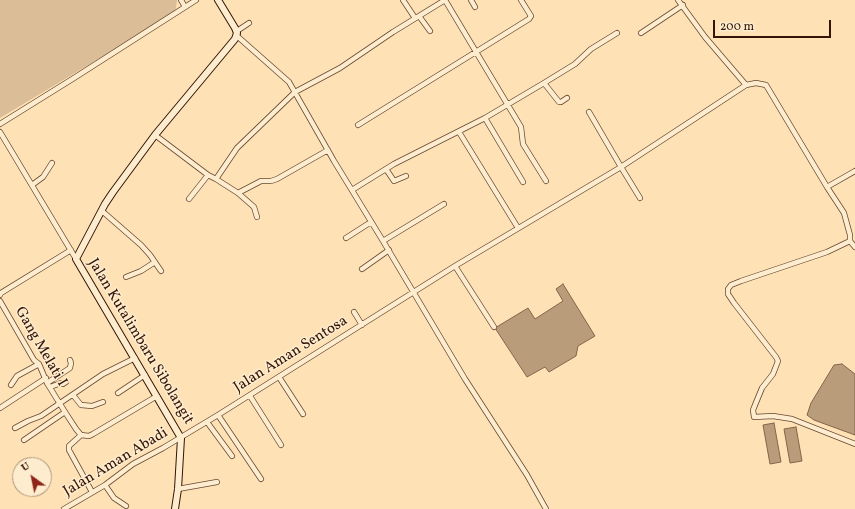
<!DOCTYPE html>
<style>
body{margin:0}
#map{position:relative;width:855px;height:509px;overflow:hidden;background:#fee1b4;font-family:Vollkorn,serif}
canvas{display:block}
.north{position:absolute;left:12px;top:457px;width:40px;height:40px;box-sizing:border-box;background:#feecce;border:1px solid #ad967e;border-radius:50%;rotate:327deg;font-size:11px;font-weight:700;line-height:16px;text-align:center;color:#331507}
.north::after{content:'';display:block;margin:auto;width:14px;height:18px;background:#8f2418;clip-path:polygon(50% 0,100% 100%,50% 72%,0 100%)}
.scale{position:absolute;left:713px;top:20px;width:118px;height:18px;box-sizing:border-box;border:2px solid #331507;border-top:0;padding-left:5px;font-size:12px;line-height:14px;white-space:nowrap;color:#331507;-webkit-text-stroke:3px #feecce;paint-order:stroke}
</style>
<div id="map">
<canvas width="855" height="509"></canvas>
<div class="north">U</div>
<div class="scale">200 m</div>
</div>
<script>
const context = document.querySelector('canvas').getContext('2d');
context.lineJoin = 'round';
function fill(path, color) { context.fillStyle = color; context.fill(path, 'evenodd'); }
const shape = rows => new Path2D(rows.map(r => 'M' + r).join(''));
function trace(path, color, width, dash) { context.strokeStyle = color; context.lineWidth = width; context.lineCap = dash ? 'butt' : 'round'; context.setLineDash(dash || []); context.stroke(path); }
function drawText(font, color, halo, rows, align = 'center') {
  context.font = font + ' Vollkorn,serif'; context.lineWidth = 3; context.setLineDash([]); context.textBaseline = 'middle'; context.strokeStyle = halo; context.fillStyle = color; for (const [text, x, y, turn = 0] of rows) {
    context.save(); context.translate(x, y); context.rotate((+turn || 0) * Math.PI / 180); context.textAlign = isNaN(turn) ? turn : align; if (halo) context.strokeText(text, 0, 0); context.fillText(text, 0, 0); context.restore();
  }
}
fill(shape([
 [0,0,177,0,177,1,175,13,0,118]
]), '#dbbe97');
const water = shape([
 [563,284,595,336,578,346,576,356,549,372,545,367,527,377,495,328,528,308,535,319,563,301,556,289,563,284],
 [842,364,855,374,855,435,814,420,807,415,811,403,834,365,842,364],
 [774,423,781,462,770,464,763,425,774,423],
 [796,427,802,461,790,463,784,429,796,427]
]);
fill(water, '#b99c79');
trace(water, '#83664b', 1);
const street = shape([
 [181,0,185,7],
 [403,0,415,18],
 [445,0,521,127,523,144,546,181],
 [471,0,475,7],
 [678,0,705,37,746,85],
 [419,16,430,31],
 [237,31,249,23],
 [641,33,683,5],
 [237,36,289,82,334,161,383,241,465,379,527,475,546,509],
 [544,83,559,102,561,102,567,98],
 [589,112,621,167,640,198],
 [485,118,523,182],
 [0,124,74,78,196,0],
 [358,125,529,19,531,16,521,0],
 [0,132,76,259],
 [459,132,518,228],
 [155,135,208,175,216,179,238,193,261,181,271,181,277,179,328,150],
 [386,169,394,181,406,176],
 [216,179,237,148,295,92,340,68,393,32,445,0],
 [32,185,43,177,52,163],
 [827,187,855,171],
 [352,190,394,164,485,118,544,83,575,64,591,49,617,33],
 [238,193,254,207,257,217],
 [189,199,208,175],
 [102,211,141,245,150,255,161,271],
 [346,238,371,222],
 [383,241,444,204],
 [850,241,855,247],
 [455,266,494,327],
 [362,269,389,250],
 [126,277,141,271,155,262],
 [0,295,1,293,71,250],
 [0,301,34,360,39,364,47,383,65,412,76,429,81,435,89,436,93,434,157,396],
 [354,312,362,325],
 [279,377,303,414],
 [47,383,70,368,71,363,70,360],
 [11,385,17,376,39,364],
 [50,387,61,383,63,384,66,382],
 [118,393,145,375],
 [73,395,81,405,92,406,103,402],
 [250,396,281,445],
 [0,408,46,378],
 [218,415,261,479],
 [207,422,232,456],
 [15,428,28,421,41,416,103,374,135,358],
 [81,435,69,446,69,450,92,492],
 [24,440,65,412],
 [105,485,114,498,126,506],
 [178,489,217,482],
 [64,509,105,485,133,464,163,448,218,415,455,266,621,167,746,85,756,83,766,85,827,187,844,213,850,235,850,241,827,252,741,281,731,285,728,289,728,294,734,303,776,357,778,361,773,374,762,388,755,405,753,410,754,417,773,416,792,419,855,444]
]);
const secondary = shape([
 [175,509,178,489,181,438,76,259,105,204,113,192,155,135,235,39,237,33,235,28,218,0]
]);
trace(street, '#664832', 6);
trace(secondary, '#331507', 8);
trace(street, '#feecce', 4.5);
trace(secondary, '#feecce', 6);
drawText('15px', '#331507', '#feecce', [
 ["Jalan Kutalimbaru Sibolangit",140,342,59],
 ["Gang Melati I",40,347,60],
 ["Jalan Aman Sentosa",291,355,-32],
 ["Jalan Aman Abadi",116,463,-31]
]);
</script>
